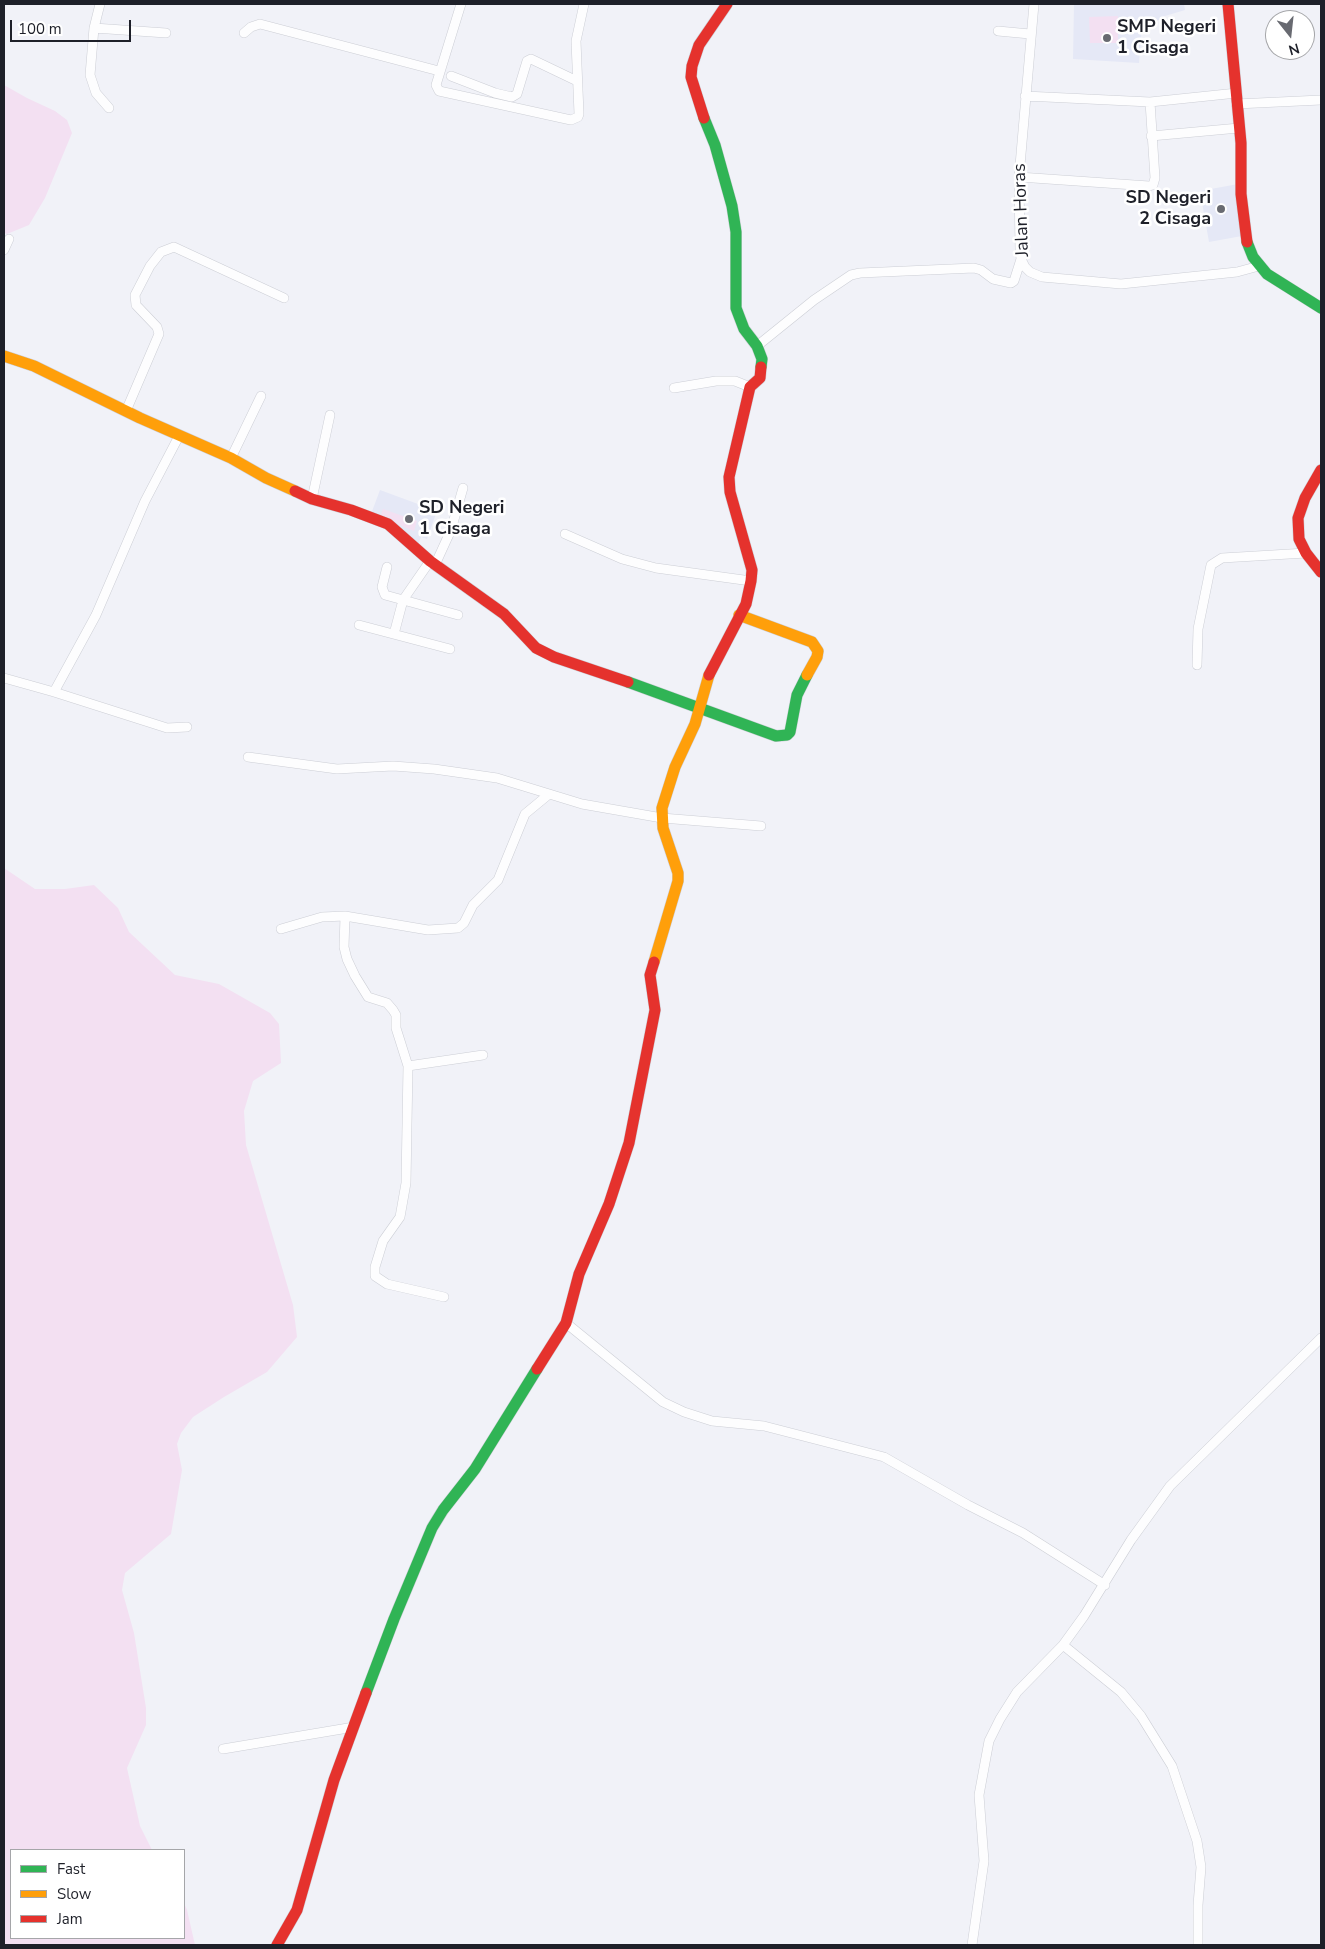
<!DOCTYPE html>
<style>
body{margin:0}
#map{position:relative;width:1325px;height:1949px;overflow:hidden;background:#f1f2f8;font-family:"Nunito Sans",sans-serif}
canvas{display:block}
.frame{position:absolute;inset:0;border:5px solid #1e2029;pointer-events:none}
.legend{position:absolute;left:10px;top:1849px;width:175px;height:90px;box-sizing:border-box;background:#fff;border:1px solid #a5a6a9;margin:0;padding:6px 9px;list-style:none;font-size:15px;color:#1e2029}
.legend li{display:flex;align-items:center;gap:10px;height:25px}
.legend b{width:25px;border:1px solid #a5a6a9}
.north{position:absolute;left:1265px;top:10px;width:50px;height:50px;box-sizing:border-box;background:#fff;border:1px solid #a5a6a9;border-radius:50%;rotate:164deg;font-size:14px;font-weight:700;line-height:20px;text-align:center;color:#1e2029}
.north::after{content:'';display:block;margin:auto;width:18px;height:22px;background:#686a71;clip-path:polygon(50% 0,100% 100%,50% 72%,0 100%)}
.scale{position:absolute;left:10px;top:20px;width:121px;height:22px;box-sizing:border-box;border:2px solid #1e2029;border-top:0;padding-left:6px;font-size:15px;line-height:18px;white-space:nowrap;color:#1e2029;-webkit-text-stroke:4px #fff;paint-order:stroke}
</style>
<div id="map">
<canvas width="1325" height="1949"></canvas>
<div class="frame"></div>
<ul class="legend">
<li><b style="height:6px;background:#30b455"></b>Fast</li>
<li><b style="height:6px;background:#ff9f0a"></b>Slow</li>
<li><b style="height:6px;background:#e5322d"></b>Jam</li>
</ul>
<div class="north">N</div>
<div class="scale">100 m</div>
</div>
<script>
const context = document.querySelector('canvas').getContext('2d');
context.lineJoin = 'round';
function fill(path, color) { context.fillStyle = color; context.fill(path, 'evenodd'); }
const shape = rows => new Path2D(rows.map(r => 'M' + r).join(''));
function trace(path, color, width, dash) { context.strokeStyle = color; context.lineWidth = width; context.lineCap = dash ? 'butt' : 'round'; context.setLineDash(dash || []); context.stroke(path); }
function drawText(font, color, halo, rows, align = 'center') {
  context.font = font + ' "Nunito Sans",sans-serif'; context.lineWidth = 5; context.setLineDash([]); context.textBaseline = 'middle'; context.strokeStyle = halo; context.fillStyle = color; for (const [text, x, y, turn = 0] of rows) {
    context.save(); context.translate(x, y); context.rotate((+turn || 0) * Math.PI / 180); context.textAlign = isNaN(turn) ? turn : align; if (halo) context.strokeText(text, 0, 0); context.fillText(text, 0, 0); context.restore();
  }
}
fill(shape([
 [1074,4,1184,4,1185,10,1165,16,1148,27,1142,26,1139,63,1073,59],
 [1238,184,1242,236,1209,242,1200,191],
 [380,490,437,511,427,539,421,537,418,545,371,514]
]), '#e5e8f6');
fill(shape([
 [1118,16,1118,43,1090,43,1089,17],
 [4,85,27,98,55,111,67,120,72,133,45,198,29,225,7,234,4,233],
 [383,509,417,521,414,531,380,517],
 [4,868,35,889,65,889,94,885,118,908,129,932,175,975,219,984,270,1013,279,1024,281,1063,253,1081,244,1111,246,1145,293,1305,297,1337,267,1372,224,1397,193,1417,181,1433,177,1444,182,1470,171,1534,125,1573,122,1590,134,1633,146,1708,146,1725,127,1768,140,1826,152,1850,11,1850,11,1938,184,1938,184,1903,187,1910,195,1945,4,1945]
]), '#f3e0f2');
const street = shape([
 [100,4,94,28,90,75,96,93,109,108],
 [461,4,436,85,439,91,571,120,578,117,579,114,576,41,584,4],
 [1034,4,1019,177,1020,250,1021,259,1025,267,1030,272,1042,277,1121,284,1237,272,1259,266],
 [94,28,166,33],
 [998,31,1030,34],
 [244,33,251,27,260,24,439,71],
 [451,76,495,93,512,97,517,94,527,61,531,59,577,81],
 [1025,96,1150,102,1237,93],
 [1236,104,1321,100],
 [1151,136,1239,128],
 [1019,177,1149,186,1153,185,1155,178,1150,102],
 [4,250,9,239],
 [757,346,814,300,851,275,860,273,974,268,981,270,993,279,1011,283,1014,281,1021,259],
 [674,388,716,381,735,381,750,387],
 [126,411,159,334,157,327,136,305,135,295,150,266,161,252,174,247,284,298],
 [231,458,261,396],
 [312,499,330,415],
 [565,534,622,559,656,568,751,581],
 [435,565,451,530,463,488],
 [387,567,382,587,385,595,458,615],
 [359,625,450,649],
 [394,634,403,600,430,561],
 [1197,665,1198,629,1211,565,1222,558,1306,553],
 [4,678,54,692,167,728,187,727],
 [54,692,96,615,145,501,179,436],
 [248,757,337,769,393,766,434,769,497,778,582,804,662,818,761,826],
 [345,916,344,947,347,959,355,976,368,997,387,1003,393,1010,396,1015,396,1028,408,1066,483,1055],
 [281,929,322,917,345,916,428,930,458,928,464,923,473,905,498,880,525,814,548,795],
 [408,1066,406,1183,400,1217,383,1241,375,1267,375,1276,387,1284,444,1297],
 [566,1323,663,1402,684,1412,712,1421,764,1426,884,1457,968,1505,1023,1533,1105,1585],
 [1063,1645,1121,1692,1141,1716,1172,1766,1197,1841,1201,1867,1198,1905,1198,1945],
 [223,1749,354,1727],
 [972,1945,984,1861,979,1795,989,1741,1000,1719,1017,1692,1063,1645,1084,1616,1131,1540,1170,1486,1321,1338]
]);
const fast = shape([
 [704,118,715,145,732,206,736,232,736,308,744,329,757,346,762,359,761,367],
 [1247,242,1253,257,1267,274,1321,308],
 [628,682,776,736,787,735,790,732,797,695,807,675],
 [366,1693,394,1619,432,1528,443,1510,475,1469,537,1369]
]);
const slow = shape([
 [4,356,34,366,140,418,231,458,266,478,295,491],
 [739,615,812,642,818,651,817,657,807,675],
 [654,962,678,881,678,873,663,828,662,808,675,767,695,724,709,675]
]);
const jam = shape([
 [1228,4,1241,143,1241,194,1247,242],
 [704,118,691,77,692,66,699,45,727,4],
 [1321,470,1305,498,1298,518,1299,539,1306,553,1321,572],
 [295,491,312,499,351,510,388,524,430,561,504,614,536,648,554,657,628,682],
 [709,675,746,604,751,581,752,570,730,492,729,477,750,387,760,378,761,367],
 [537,1369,566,1323,579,1274,609,1204,629,1143,655,1010,650,975,654,962],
 [277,1945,297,1910,334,1780,366,1693]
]);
trace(street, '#ccced5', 10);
trace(fast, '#ccced5', 12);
trace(slow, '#ccced5', 12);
trace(jam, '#ccced5', 12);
trace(street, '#fdfdfe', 9);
trace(fast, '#30b455', 11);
trace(slow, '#ff9f0a', 11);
trace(jam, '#e5322d', 11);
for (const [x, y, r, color] of [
 [1107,38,5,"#686a71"],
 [1221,209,5,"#686a71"],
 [409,519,5,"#686a71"]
]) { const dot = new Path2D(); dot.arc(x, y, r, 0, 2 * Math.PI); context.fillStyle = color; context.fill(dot); trace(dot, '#fff', 2); }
drawText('bold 18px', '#1e2029', '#fff', [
 ["SMP Negeri",1117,28],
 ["1 Cisaga",1117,49],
 ["SD Negeri",1211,199,"right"],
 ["2 Cisaga",1211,220,"right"],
 ["SD Negeri",419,509],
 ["1 Cisaga",419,530]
], 'left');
drawText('18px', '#1e2029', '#fff', [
 ["Jalan Horas",1022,210,-92]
]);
</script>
